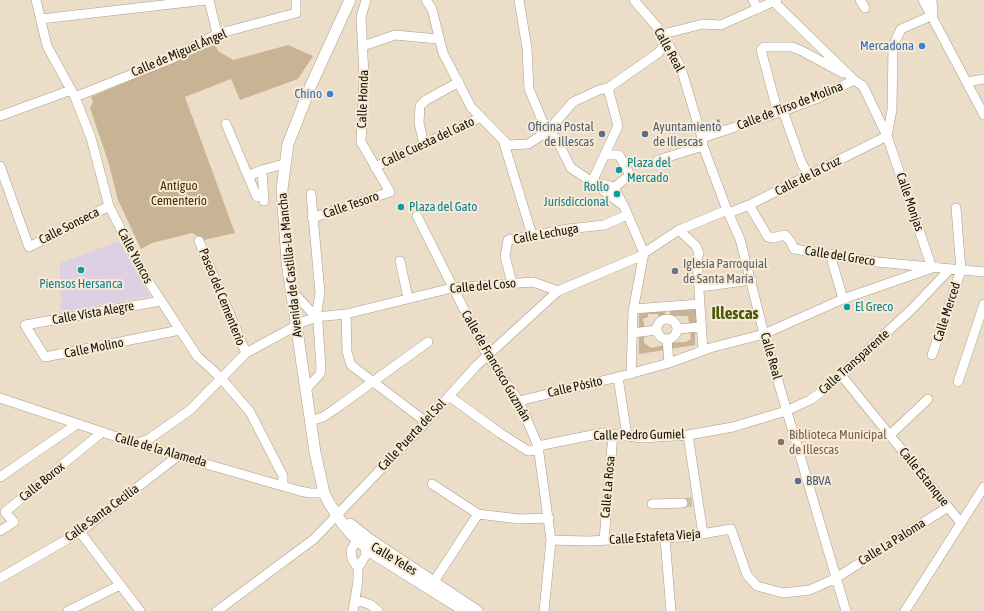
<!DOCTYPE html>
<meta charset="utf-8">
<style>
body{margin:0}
canvas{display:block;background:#ebddc8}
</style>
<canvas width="984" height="611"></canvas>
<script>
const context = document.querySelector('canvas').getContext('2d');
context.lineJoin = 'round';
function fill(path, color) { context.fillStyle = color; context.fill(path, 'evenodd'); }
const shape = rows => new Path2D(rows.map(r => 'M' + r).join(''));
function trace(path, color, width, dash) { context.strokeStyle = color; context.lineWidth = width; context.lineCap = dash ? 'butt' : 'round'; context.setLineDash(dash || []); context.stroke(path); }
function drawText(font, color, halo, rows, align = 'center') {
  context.font = font + ' "Asap Condensed",sans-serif'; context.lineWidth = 4; context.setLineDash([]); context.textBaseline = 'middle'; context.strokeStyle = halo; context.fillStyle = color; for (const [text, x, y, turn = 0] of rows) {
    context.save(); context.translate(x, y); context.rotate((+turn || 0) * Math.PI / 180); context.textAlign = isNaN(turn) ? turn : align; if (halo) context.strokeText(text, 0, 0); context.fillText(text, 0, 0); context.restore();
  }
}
fill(shape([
 [119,241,150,296,61,313,60,263]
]), '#ded0e3');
fill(shape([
 [215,44,218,51,233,60,288,45,313,56,298,79,240,100,231,79,185,97,235,233,204,240,192,233,152,243,141,249,118,200,108,161,90,108,93,102,91,97],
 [696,309,696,324,689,324,688,316,670,316,670,310],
 [665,310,665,317,659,317,658,314,648,314,648,317,643,319,645,330,639,330,639,311],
 [690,331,695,331,695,345,670,349,669,343,686,342,691,339],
 [639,334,644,334,644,343,651,348,664,345,665,350,639,354]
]), '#c8b494');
fill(shape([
 [719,119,722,128,711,133,709,126,717,123,717,120]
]), '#6096b9');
trace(shape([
 [683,503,698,501]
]), '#cbbeab', 9, [9, 4.5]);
const minor = shape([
 [36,0,47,46,75,97,91,138,109,206,143,273,197,356,221,378,250,412,283,476,283,481,280,484],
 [209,0,217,34],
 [426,0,432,9,443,53,471,107,508,145,528,144,547,132,573,102,599,90,608,88,658,53,664,46,663,36],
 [519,0,527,48,529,89,547,132,556,138,571,168,592,182,614,187,623,205],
 [634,0,663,34,681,68,702,138,703,146,727,210,740,239,764,334,846,611],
 [753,0,758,9],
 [860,0,865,8],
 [923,0,984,115],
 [774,2,854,80,863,86,887,136,932,268],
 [41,19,206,0],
 [663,34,703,24,721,25,777,0],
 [363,46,395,35,438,39],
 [967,82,984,79],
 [608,88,618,126,592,182,624,206,644,253],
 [75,97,173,58,217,34,296,13,296,0],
 [783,111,802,164,809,175],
 [778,113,761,50,764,47,792,47,802,51,843,73],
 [0,116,71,90],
 [226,124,248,176],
 [887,136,892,110,893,46,901,29,933,15,932,0],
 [702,138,783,111,818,98,854,80],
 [503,140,532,235],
 [424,144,419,123,420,106,426,100,459,82],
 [605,155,619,155,630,175,611,190],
 [658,160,703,146],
 [0,166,29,247,109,206],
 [375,167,481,117],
 [311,194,320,293,316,317],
 [257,197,248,176,262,170],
 [264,201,262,170,284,164],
 [749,205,768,237,772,238,785,235,791,242,794,249,877,262,984,272],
 [729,213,749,205,887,136],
 [417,216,487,355,519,401,538,446,551,540,544,611],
 [312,218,390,192,361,142,364,76,361,17,366,0],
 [679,230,696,246,699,253,697,260,703,350],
 [199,241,246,353],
 [644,253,679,230,727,210],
 [830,254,843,299],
 [400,261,408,298],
 [512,283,505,256,508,240,568,229,604,225,627,215],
 [700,287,752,280],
 [292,291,316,317,318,323,321,368,320,374,306,389],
 [161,301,25,325,45,357,180,330],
 [633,309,700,304],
 [346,314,347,352,351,365,426,422],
 '657 329a10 10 0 1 1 20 0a10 10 0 1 1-20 0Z',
 [677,329,701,327],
 [632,333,657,330],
 [667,339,669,363],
 [932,355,961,270,956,208],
 [631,374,633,311,644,253],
 [841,375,961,523],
 [618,377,627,436],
 [958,382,984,304],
 [449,396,500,433,528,451,538,450],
 [0,398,147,447,300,491,310,493,324,493],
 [519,401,618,377,669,363,710,348,764,334,843,299,932,268],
 [310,421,323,417,335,409,428,342],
 [688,435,703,534],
 [890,435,928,399],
 [137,443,149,439,190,410,246,353,303,322,316,317,346,314,452,288,533,282,558,291],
 [538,446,602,433,642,438,688,435,733,427,786,411,810,400,824,390,911,310,949,270],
 [0,477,77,424],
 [432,484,478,514],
 [652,504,683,503],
 [0,531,14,522,5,512,101,433],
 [80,532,140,611],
 [665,538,671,611],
 [551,540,587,541,684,537,731,529,747,575,757,586,783,593,810,590,836,578,948,507],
 [604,540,613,434],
 [358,568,352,559,351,550,357,540,364,541],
 [0,578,80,532,179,455],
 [433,583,478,514,519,519,549,518],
 [355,599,371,605,378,611],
 [68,611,120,585],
 [217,611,314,539,426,422,476,366,558,291,643,255],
 [353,611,358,581,358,568,366,555,365,543],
 [905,611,984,487]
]);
const major = shape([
 [350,0,312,83,288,144,282,189,287,262,315,452,324,493,329,503,342,523,352,535,371,552,465,611],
 [350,524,369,539,477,611]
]);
trace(minor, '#aa9e8a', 10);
trace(major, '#aa9e8a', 12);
trace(minor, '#fff', 9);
trace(major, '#fff', 11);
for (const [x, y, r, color] of [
 [922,46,4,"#3f7fe0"],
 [330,94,4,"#3f7fe0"],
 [602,134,4,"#5c6f8a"],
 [645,134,4,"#5c6f8a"],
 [619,170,4,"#0f9aa8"],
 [617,194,4,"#0f9aa8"],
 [401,207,4,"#0f9aa8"],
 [81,270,4,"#0f9aa8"],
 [675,271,4,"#6b7280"],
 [847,307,4,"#0f9aa8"],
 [781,442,4,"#8d6e63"],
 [798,481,4,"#5c6f8a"]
]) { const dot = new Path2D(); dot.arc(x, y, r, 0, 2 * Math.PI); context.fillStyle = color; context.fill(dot); trace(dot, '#f8ebd5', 1.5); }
drawText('13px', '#366cbe', '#f8ebd5', [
 ["Mercadona",914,46],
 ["Chino",322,94]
], 'right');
drawText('13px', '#141009', '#f8ebd5', [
 ["Calle Real",669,50,61],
 ["Calle de Miguel Ángel",179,53,-23],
 ["Calle Honda",363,99,-88],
 ["Calle de Tirso de Molina",790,106,-21],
 ["Calle Cuesta del Gato",428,142,-25],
 ["Calle de la Cruz",808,176,-27],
 ["Calle Monjas",910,202,71],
 ["Calle Tesoro",351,205,-19],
 ["Calle Sonseca",69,226,-27],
 ["Calle Lechuga",546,234,-10],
 ["Calle Yuncos",135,256,62],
 ["Calle del Greco",840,256,9],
 ["Avenida de Castilla-La Mancha",290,265,-96],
 ["Calle del Coso",483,286,-5],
 ["Paseo del Cementerio",222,297,68],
 ["Calle Merced",947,312,-72],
 ["Calle Vista Alegre",93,313,-10],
 ["Calle Molino",94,348,-11],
 ["Calle Real",771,356,74],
 ["Calle Transparente",854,362,-42],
 ["Calle de Francisco Guzmán",496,366,60],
 ["Calle Pósito",575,387,-13],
 ["Calle Puerta del Sol",412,435,-47],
 ["Calle Pedro Gumiel",639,435,-1],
 ["Calle de la Alameda",161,450,16],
 ["Calle Estanque",924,477,51],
 ["Calle Borox",42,482,-39],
 ["Calle La Rosa",608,487,-85],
 ["Calle Santa Cecilia",102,513,-36],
 ["Calle Estafeta Vieja",655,537,-4],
 ["Calle La Paloma",892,542,-32],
 ["Calle Yeles",394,559,31]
]);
drawText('13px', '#4e5e75', '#f8ebd5', [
 ["Oficina Postal",594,127,"right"],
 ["de Illescas",594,142,"right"],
 ["Ayuntamiento",653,127],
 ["de Illescas",653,142],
 ["BBVA",806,481]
], 'left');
drawText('13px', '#0d838f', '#f8ebd5', [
 ["Plaza del",627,163],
 ["Mercado",627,178],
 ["Rollo",609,187,"right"],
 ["Jurisdiccional",609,202,"right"],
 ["Plaza del Gato",409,207],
 ["Piensos Hersanca",81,284,"center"],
 ["El Greco",855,307]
], 'left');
drawText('13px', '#463004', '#f8ebd5', [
 ["Antiguo",179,186],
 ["Cementerio",179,201]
]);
drawText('13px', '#5b616d', '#f8ebd5', [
 ["Iglesia Parroquial",683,264],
 ["de Santa María",683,279]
], 'left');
drawText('13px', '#785e54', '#f8ebd5', [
 ["Biblioteca Municipal",789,435],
 ["de Illescas",789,450]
], 'left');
drawText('bold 17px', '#495908', '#f8ebd5', [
 ["Illescas",735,314]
]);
</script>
